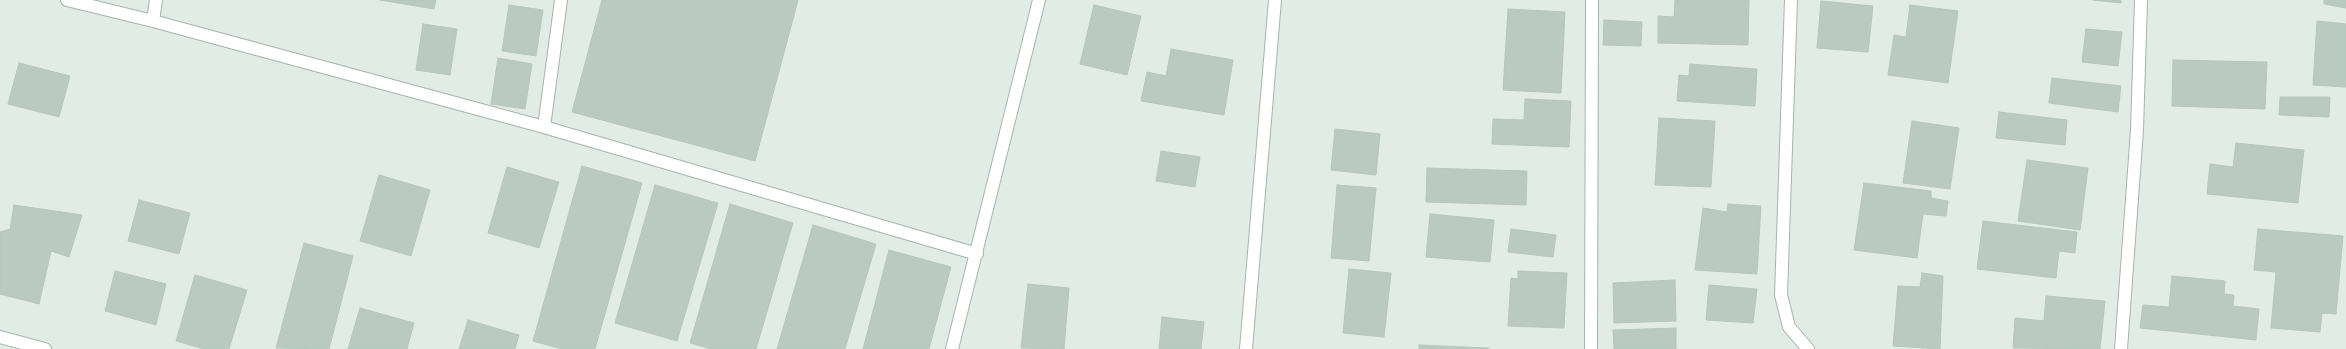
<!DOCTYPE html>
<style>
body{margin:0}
canvas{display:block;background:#e2ece7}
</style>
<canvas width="2346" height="349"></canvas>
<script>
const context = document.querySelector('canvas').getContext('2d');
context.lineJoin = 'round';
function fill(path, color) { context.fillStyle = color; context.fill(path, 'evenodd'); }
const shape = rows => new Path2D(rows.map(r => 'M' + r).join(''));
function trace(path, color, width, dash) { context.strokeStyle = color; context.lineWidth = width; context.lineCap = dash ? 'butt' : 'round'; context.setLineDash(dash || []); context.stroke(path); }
const building = shape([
 [380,0,436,0,434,9,380,0],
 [602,0,798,0,755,161,572,112,602,0],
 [1675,0,1749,0,1748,45,1658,43,1658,16,1674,17,1675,0],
 [2093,0,2121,0,2121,3,2093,0],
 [2324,0,2346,0,2346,8,2324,4,2324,0],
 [1821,1,1873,6,1868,52,1817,48,1821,1],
 [509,5,543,10,536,56,502,51,509,5],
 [1094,5,1141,16,1127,75,1080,64,1094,5],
 [1910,5,1958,11,1948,83,1888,75,1894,35,1906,37,1910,5],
 [1508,9,1565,12,1561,93,1503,90,1508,9],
 [1604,20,1642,22,1641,46,1603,45,1604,20],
 [2317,21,2346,24,2346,87,2313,85,2317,21],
 [423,24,457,29,450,75,416,70,423,24],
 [2086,29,2122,32,2118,66,2082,62,2086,29],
 [1171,49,1233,60,1224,115,1141,101,1147,72,1166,76,1171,49],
 [498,58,532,64,525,109,491,104,498,58],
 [2173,60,2267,62,2265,109,2172,106,2173,60],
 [19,63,70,76,59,117,8,104,19,63],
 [1690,64,1757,69,1755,106,1677,101,1679,75,1689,76,1690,64],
 [2052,78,2121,86,2118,112,2049,103,2052,78],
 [2280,97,2330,97,2329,117,2279,115,2280,97],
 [1525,99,1571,101,1569,147,1492,144,1493,119,1524,120,1525,99],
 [1999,112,2067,120,2065,145,1996,138,1999,112],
 [1659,118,1715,121,1711,187,1655,185,1659,118],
 [1912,121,1959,128,1950,189,1903,183,1912,121],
 [1335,129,1380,134,1376,175,1331,170,1335,129],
 [2236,143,2304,150,2298,203,2207,194,2210,164,2233,167,2236,143],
 [1161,151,1200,157,1195,187,1156,181,1161,151],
 [2027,160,2088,168,2080,230,2018,221,2027,160],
 [582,166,642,183,595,349,562,349,533,341,582,166],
 [507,167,559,182,539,248,488,233,507,167],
 [1427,168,1527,171,1526,205,1426,202,1427,168],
 [379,175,430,190,411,256,360,241,379,175],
 [1864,183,1931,191,1931,198,1948,201,1946,216,1923,214,1917,258,1854,250,1864,183],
 [655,185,718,203,677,341,615,323,655,185],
 [1337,185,1376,188,1369,261,1331,258,1337,185],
 [139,200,190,213,179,254,128,241,139,200],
 [730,204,793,223,756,349,711,349,690,343,730,204],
 [1728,204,1761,206,1757,274,1695,270,1703,208,1727,212,1728,204],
 [14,205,82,215,69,257,51,251,39,304,0,294,0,232,10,229,14,205],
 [1430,214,1494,220,1490,262,1426,257,1430,214],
 [1983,221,2077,232,2075,253,2059,251,2056,278,1977,269,1983,221],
 [813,225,876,244,845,349,777,349,813,225],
 [1511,229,1556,235,1553,257,1508,252,1511,229],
 [2258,229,2343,236,2336,314,2322,313,2320,332,2271,328,2276,272,2254,270,2258,229],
 [304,243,353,256,329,349,276,348,304,243],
 [889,250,951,267,929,349,863,349,889,250],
 [1349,269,1391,273,1384,337,1343,333,1349,269],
 [115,271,166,284,156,325,105,311,115,271],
 [1518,271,1567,273,1564,328,1508,326,1511,278,1518,279,1518,271],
 [1922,273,1943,276,1940,349,1893,346,1898,286,1920,287,1922,273],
 [195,275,247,290,229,349,204,349,176,341,195,275],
 [2172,276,2225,281,2224,294,2234,295,2233,306,2259,309,2256,340,2140,328,2143,305,2169,307,2172,276],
 [1675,280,1676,321,1614,323,1613,283,1675,280],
 [1028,284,1069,288,1064,349,1021,348,1028,284],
 [1709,285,1757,289,1753,323,1706,320,1709,285],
 [2046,296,2105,301,2100,349,2013,348,2015,318,2044,321,2046,296],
 [360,308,414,323,407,349,348,349,360,308],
 [1162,317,1204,322,1201,349,1159,349,1162,317],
 [468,320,519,335,515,349,459,349,468,320],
 [1676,328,1676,349,1614,349,1613,330,1676,328],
 [1419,345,1489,348,1489,349,1419,349,1419,345]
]);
fill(building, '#bacac2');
trace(building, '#b4c6bd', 1);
const street = shape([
 [67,0,153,21,156,0],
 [561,0,544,127,977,254],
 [1791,0,1781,295,1789,327,1808,349],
 [153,21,544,127],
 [1591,349,1592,0],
 [2121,349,2137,130,2141,0]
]);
const secondary = shape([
 [0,337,45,349],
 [952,349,1039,0],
 [1246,349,1275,0]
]);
trace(street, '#a5b4ae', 14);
trace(secondary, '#a0b8ae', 14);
trace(street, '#fff', 12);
trace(secondary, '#fff', 12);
</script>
